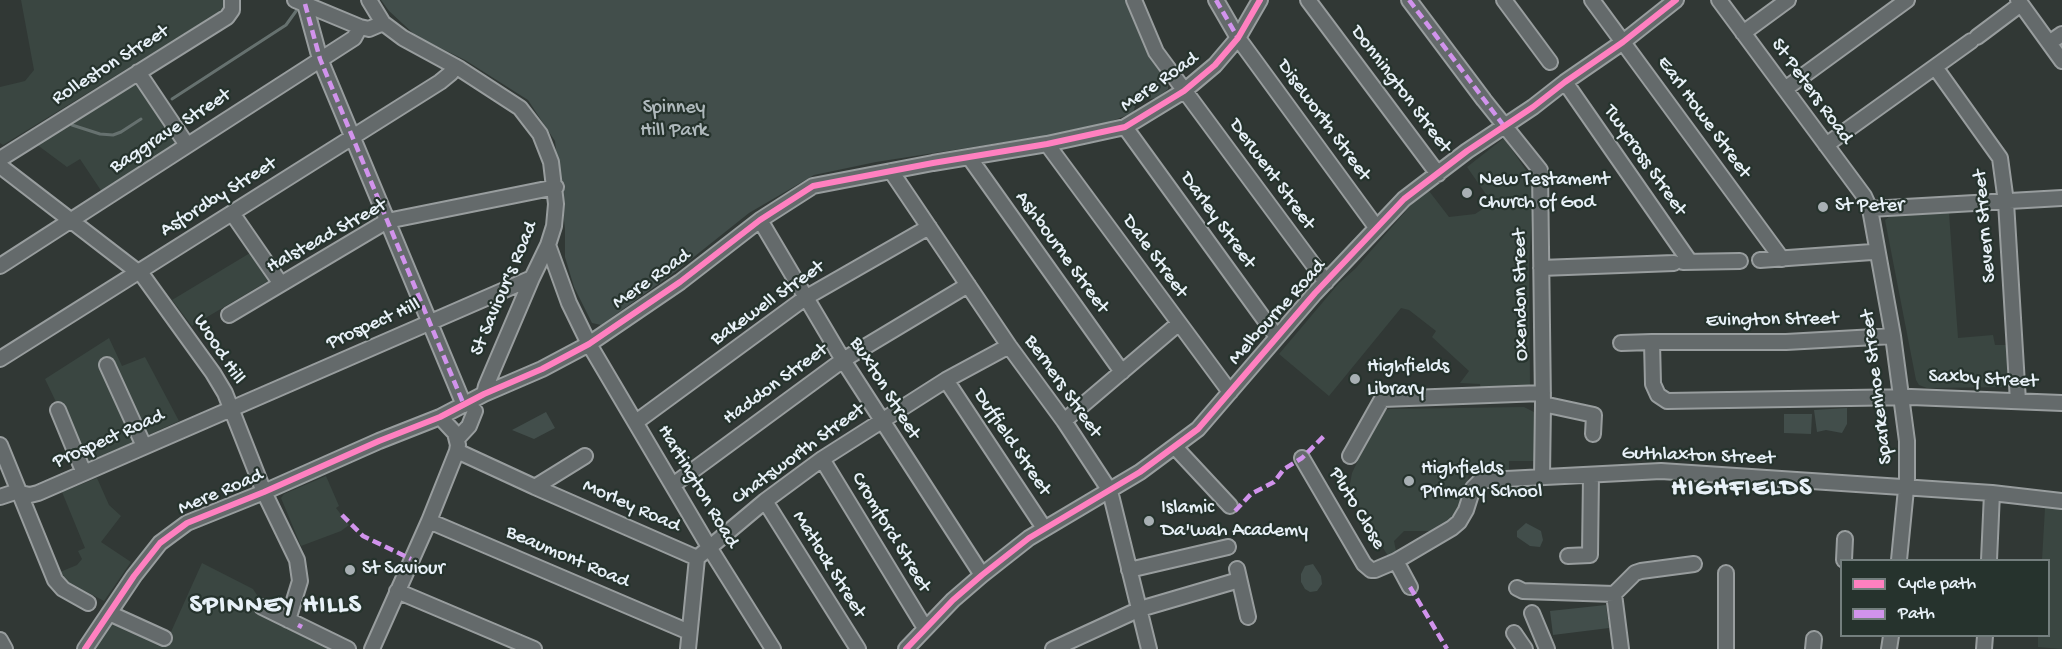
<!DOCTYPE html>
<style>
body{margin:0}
#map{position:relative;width:2062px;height:649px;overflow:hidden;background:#313835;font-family:"Gochi Hand",sans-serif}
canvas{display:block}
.legend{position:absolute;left:1840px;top:559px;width:210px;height:78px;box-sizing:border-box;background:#26332d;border:2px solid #747f7e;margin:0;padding:8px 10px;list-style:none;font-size:18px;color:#e8f1f8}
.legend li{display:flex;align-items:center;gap:12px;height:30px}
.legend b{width:30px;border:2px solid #747f7e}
</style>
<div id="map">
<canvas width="2062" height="649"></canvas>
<ul class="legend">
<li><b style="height:8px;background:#ff80c0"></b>Cycle path</li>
<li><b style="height:8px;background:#d193ec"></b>Path</li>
</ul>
</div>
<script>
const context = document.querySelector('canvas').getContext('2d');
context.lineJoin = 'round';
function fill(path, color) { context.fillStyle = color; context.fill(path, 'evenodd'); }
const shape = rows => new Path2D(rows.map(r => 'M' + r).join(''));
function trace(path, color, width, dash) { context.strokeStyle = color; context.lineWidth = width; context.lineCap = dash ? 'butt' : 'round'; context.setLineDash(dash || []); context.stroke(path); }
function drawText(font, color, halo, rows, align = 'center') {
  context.font = font + ' "Gochi Hand",sans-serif'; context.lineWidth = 4.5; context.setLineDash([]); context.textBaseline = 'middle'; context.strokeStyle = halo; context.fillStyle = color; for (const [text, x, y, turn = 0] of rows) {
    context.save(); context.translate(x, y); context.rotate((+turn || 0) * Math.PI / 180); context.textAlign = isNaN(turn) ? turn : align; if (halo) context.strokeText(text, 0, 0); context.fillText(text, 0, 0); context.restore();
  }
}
fill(shape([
 [21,0,223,0,224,4,224,9,3,145,0,143,0,87,25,81,34,70],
 [135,81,177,144,102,192,80,159,67,167,36,144],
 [1504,138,1534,182,1529,264,1530,389,1481,392,1480,384,1460,383,1469,371,1432,337,1436,331,1409,310,1401,308,1329,396,1279,354,1339,283,1355,269,1412,204,1429,191,1449,217,1475,214,1492,203,1467,167],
 [1949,213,1958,338,1993,335,1995,345,2007,345,2010,387,1927,388,1919,385,1916,380,1885,220,1890,216],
 [250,253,268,281,192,326,172,300],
 [109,338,122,366,145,357,179,421,87,463,61,403,57,404,45,379],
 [1524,407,1534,412,1534,461,1509,461,1509,470,1469,472,1466,501,1455,520,1435,531,1404,531,1394,541,1396,551,1389,558,1349,489,1352,473,1380,414,1385,410,1390,409],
 [326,476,339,506,336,508,349,525,341,531,301,546,281,498,284,494],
 [97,478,109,505,121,516,101,542,131,562,104,601,66,581,60,572,77,565,82,559,78,551,85,548,62,492],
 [2045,508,2062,509,2062,649,2038,647,2038,636,2048,636,2048,560,2042,560],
 [202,563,253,589,261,601,338,649,93,649,113,619,166,643]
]), '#3a4641');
fill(shape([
 [381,0,1125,0,1146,49,1168,84,1168,89,1157,98,1141,100,1136,103,1133,113,1101,125,1076,131,876,162,814,175,749,213,675,272,601,325,592,323,574,287,565,257,565,229,555,141,528,100,465,60,416,36,389,11],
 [1847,408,1847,424,1842,433,1826,430,1817,432,1814,410],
 [546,412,555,428,534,439,512,430],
 [1784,414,1812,414,1811,434,1784,433],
 [1526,523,1541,531,1543,540,1540,547,1530,546,1517,537,1517,531],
 [1313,564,1321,576,1322,584,1317,591,1310,592,1305,589,1301,582,1301,574,1305,566],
 [1606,605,1609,628,1553,635,1550,611]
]), '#424e4b');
trace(shape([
 [172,99,286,25,299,7],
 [72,125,100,134,113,135,121,132,141,119]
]), '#66716f', 3);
const minor = shape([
 [295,0,360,27,369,29,383,23],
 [369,0,383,23,403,38,460,69,520,108,540,134,551,162,556,204,554,226,548,245,532,278,486,386,484,394],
 [1134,0,1156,52,1326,282],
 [1216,0,1238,38,1376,227],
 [1308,0,1438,174],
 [1409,0,1484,100,1540,170,1543,404,1542,477],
 [1504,0,1550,62],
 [1592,0,1782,259],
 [1719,0,1864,196,1870,209,1893,336,1907,441,1907,479,1899,560],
 [2018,0,2062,61],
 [305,4,320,59,464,405],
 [1743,33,1788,0],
 [1977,37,2021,4],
 [2049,43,2062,34],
 [1935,67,2000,158,2006,202,2018,401],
 [138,72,187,145],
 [1565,82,1690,262],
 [1785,89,1907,0],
 [1125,127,1277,337],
 [1047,144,1230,392],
 [1826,145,1971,41],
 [969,157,1122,372],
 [0,159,227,17,232,10,232,0],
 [0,166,143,276,213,373,225,393,264,492,297,560,300,581,288,620],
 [891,171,1009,346,1064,421,1110,491,1149,649],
 [1870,209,2062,198],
 [232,213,281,284],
 [760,220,843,360,982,575],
 [548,245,569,303,589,344,709,547,773,649],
 [1760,260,1872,252],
 [1683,262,1740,261],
 [0,266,354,38,360,27],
 [1541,268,1674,263],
 [229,315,387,221,556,187],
 [1893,336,1786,342,1652,342,1653,384,1658,395,1667,401,1911,397,2062,403],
 [1621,343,1652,342],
 [0,359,440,82,451,73,455,66],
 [107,365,144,446],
 [946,380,1044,528],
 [1543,404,1594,415,1593,434],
 [58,410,84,473],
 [1064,421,1178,324],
 [636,422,805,298,929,227],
 [457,439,469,426,475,411],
 [0,445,55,580,63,589,88,603],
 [1175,447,1230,506],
 [457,451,535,487,585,456],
 [1350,456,1382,399,1543,393],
 [1302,458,1364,564,1371,570,1375,570,1396,561,1452,528,1459,522,1466,510,1473,488,1479,482,1487,480,1661,471,1992,493,2062,501],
 [822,459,925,628],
 [673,485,843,360,968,285],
 [535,487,697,558,765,501,822,459,946,380,1009,346],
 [0,497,15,492,30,495,38,493,532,278],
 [765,501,858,649],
 [429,521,689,632],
 [1568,556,1590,555,1591,475],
 [1844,560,1845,539],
 [1989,560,1992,493],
 [1396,561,1410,587],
 [1237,569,1248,617],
 [1129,570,1228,547],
 [1517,588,1523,591,1614,594,1621,649],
 [397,591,534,649],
 [1614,594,1635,573,1641,571,1694,564],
 [262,607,348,649],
 [109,613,164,638],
 [1532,613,1547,649],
 [1514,633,1525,649],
 [0,640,5,649],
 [85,649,134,576,160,543,187,523,264,492,379,441,440,417,484,394,542,369,589,344,680,282,760,220,813,186,933,163,1047,144,1125,127,1184,91,1215,65,1238,38,1260,0],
 [372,649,429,521,457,451,458,445,455,433,440,417],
 [688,649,697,558],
 [906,649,953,600,982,575,1029,538,1140,472,1198,429,1315,293,1404,199,1467,151,1533,107,1565,82,1623,42,1676,0],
 [1053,649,1140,609,1239,580],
 [1726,649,1726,573],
 [1813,649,1814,639],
 [1889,649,1891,636],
 [1984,649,1985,636]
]);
trace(minor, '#989d9e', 18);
trace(minor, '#646a6b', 14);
trace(shape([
 [1216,0,1238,38],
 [1409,0,1504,126],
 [305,4,320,59,464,405],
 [1235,511,1251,494,1274,482,1284,469,1302,458,1324,436],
 [342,515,363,536,411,559],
 [1410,587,1447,649],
 [298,625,302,627]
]), '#d193ec', 4.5, [9, 4.5]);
trace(shape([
 [85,649,134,576,160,543,187,523,264,492,379,441,440,417,484,394,542,369,589,344,680,282,760,220,813,186,933,163,1047,144,1125,127,1184,91,1215,65,1238,38,1260,0],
 [906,649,953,600,982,575,1029,538,1140,472,1198,429,1315,293,1404,199,1467,151,1533,107,1565,82,1623,42,1676,0]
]), '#ff80c0', 6);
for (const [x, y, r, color] of [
 [1467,193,6,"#a8b0b4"],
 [1823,207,6,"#a8b0b4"],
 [1355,379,6,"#a8b0b4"],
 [1409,481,6,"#a8b0b4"],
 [1149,521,6,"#a8b0b4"],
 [350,570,6,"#a8b0b4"]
]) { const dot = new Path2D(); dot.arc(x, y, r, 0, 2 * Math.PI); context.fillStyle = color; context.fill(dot); trace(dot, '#26332d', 2); }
drawText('20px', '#e8f1f8', '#26332d', [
 ["Rolleston Street",111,66,-32],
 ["Mere Road",1160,83,-35],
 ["Donnington Street",1400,90,53],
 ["St Peters Road",1811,92,54],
 ["Earl Howe Street",1703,118,54],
 ["Diseworth Street",1323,121,54],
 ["Baggrave Street",171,132,-33],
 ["Twycross Street",1644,161,55],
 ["Derwent Street",1271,175,54],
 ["Asfordby Street",219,198,-32],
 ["Darley Street",1217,221,54],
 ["Severn Street",1986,226,-95],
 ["Halstead Street",327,237,-29],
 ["Ashbourne Street",1061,253,54],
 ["Dale Street",1154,257,54],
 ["Mere Road",652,280,-35],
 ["St Saviour's Road",505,289,-67],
 ["Oxendon Street",1522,295,-91],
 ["Bakewell Street",768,304,-35],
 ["Melbourne Road",1278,313,-48],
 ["Evington Street",1772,321,-1],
 ["Prospect Hill",374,325,-24],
 ["Wood Hill",218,350,57],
 ["Saxby Street",1983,380,3],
 ["Haddon Street",776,385,-36],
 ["Berners Street",1062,387,55],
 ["Sparkenhoe Street",1878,387,-97],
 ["Buxton Street",884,389,58],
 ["Prospect Road",109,440,-24],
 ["Duffield Street",1011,443,56],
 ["Chatsworth Street",799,455,-36],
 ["Guthlaxton Street",1698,457,2],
 ["Hartington Road",697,487,59],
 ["Mere Road",221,493,-23],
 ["Morley Road",631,507,24],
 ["Pluto Close",1356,509,59],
 ["Cromford Street",890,533,59],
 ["Beaumont Road",567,558,23],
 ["Matlock Street",828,565,58]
]);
drawText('20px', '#afb9bc', '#26332d', [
 ["Spinney",674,109],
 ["Hill Park",674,132]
]);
drawText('20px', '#e8f1f8', '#26332d', [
 ["New Testament",1479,181],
 ["Church of God",1479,204],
 ["St Peter",1835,207],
 ["Highfields",1367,368],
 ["Library",1367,391],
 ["Highfields",1421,470],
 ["Primary School",1421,493],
 ["Islamic",1161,509],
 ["Da'wah Academy",1161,532],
 ["St Saviour",362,570]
], 'left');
context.letterSpacing = '1.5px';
drawText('bold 26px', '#e8f1f8', '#26332d', [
 ["HIGHFIELDS",1742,490],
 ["SPINNEY HILLS",276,607]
]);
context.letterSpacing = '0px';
</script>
